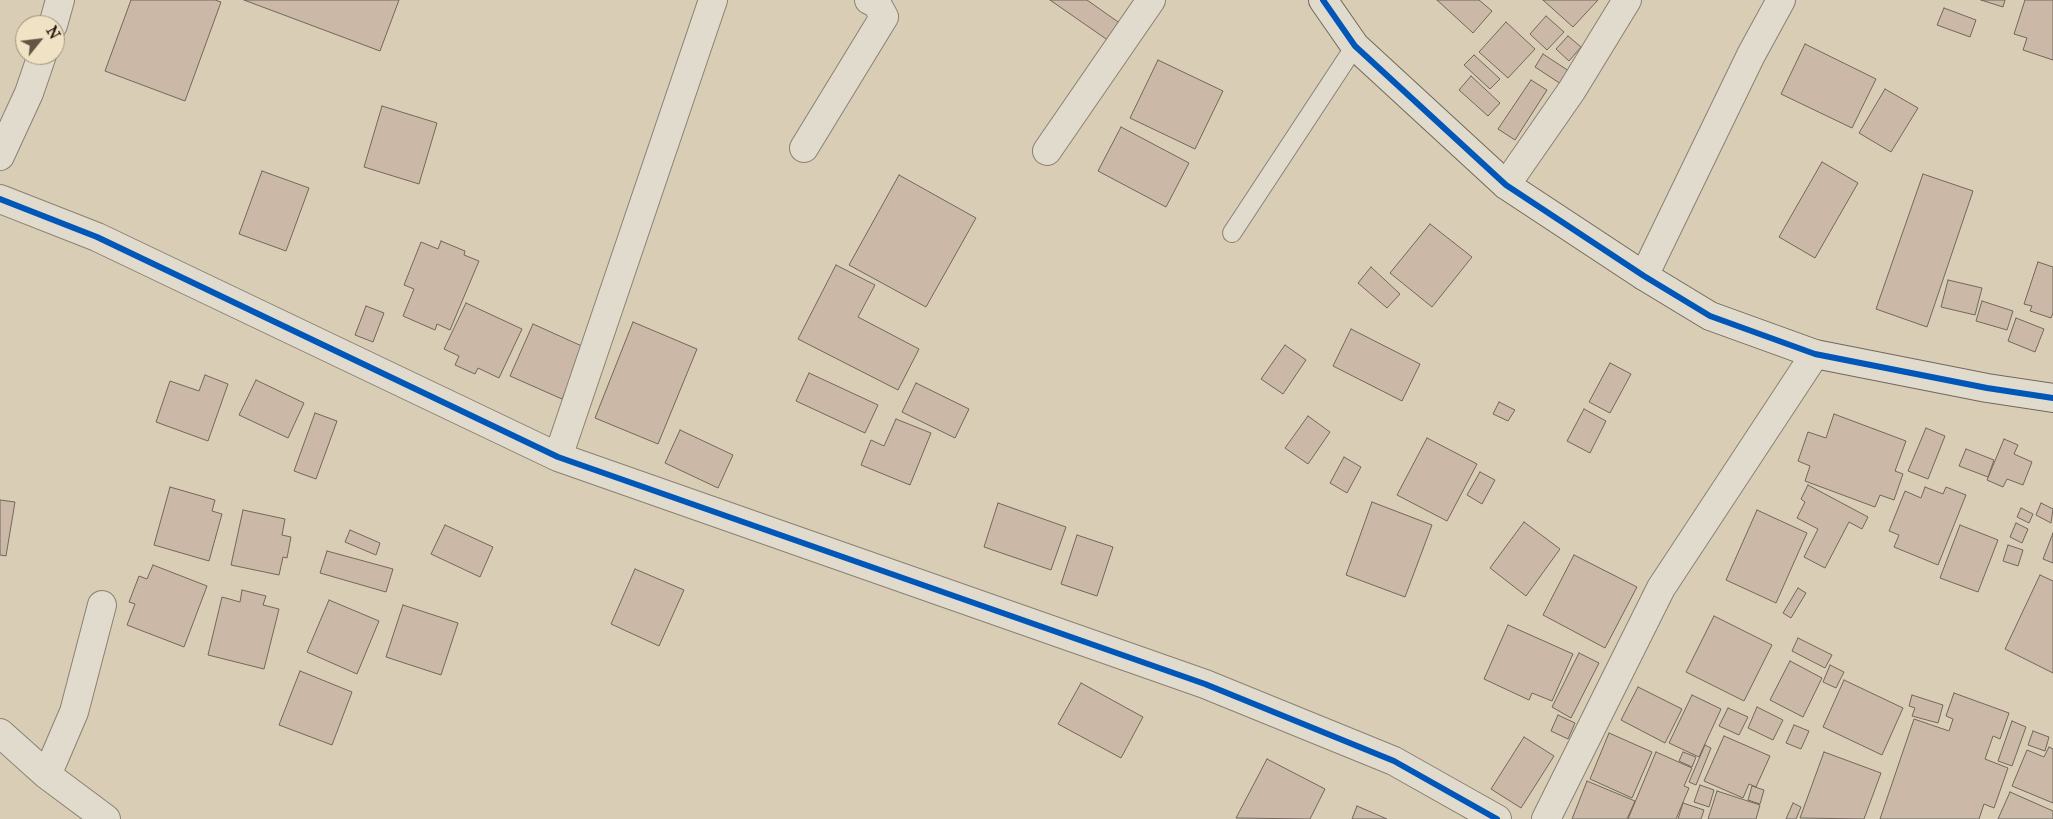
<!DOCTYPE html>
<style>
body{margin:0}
#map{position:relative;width:2053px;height:819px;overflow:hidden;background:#d9cdb5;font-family:"IM FELL Great Primer",serif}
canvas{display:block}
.north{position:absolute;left:15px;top:15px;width:50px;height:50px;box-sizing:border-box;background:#f0e2c5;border:1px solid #9d907a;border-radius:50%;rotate:61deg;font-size:14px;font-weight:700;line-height:20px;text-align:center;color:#21140a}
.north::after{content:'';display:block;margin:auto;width:18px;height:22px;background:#615546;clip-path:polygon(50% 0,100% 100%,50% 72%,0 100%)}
</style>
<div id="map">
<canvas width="2053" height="819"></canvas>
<div class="north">N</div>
</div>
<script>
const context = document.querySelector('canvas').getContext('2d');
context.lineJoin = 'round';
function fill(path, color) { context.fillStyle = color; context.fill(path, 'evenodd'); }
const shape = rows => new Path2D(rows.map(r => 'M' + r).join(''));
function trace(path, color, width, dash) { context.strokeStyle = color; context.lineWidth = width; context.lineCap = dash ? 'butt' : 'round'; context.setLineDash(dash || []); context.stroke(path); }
const building = shape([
 [131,0,215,0,221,2,185,101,105,71,131,0],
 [244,0,399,0,380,51,244,0],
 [1050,0,1087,0,1121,24,1109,41,1050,0],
 [1437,0,1479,0,1492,11,1473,33,1437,0],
 [1543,0,1598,0,1573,27,1543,0],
 [1981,0,2005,0,2003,7,1981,0],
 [2025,0,2053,0,2053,60,2023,50,2027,38,2014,34,2025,0],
 [1944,8,1976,20,1970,37,1937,25,1944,8],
 [1546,16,1564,32,1547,50,1530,34,1546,16],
 [1506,22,1535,49,1508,78,1479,52,1506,22],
 [1568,36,1581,47,1569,61,1556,49,1568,36],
 [1805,44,1876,79,1852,128,1781,94,1805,44],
 [1543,54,1569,71,1561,84,1535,67,1543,54],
 [1474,55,1500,79,1490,89,1464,65,1474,55],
 [1158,60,1223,91,1195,149,1130,118,1158,60],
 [1471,76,1500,103,1488,116,1459,90,1471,76],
 [1531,80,1547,90,1515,140,1498,129,1531,80],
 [1885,89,1918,108,1891,152,1859,133,1885,89],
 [382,106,437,123,419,184,364,167,382,106],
 [1121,127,1189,163,1166,207,1098,171,1121,127],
 [1822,162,1858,183,1815,258,1779,237,1822,162],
 [262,171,309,188,286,251,239,234,262,171],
 [1923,174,1973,191,1927,327,1876,309,1923,174],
 [899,175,976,218,926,307,849,265,899,175],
 [1430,224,1472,257,1432,307,1390,273,1430,224],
 [441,241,465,251,464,255,479,261,450,330,437,324,435,330,403,316,414,289,404,285,421,242,438,249,441,241],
 [2038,262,2053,267,2053,313,2051,318,2030,311,2032,306,2024,304,2038,262],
 [836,265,875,285,858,317,919,349,898,390,798,339,836,265],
 [1371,267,1400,294,1387,308,1358,283,1371,267],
 [1948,280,1982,288,1975,315,1941,307,1948,280],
 [1982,301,2013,311,2007,330,1976,321,1982,301],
 [466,303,522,329,499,378,478,368,475,374,455,365,459,356,444,349,466,303],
 [366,306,384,313,373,342,355,335,366,306],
 [2016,318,2044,329,2035,352,2008,341,2016,318],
 [633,322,697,349,658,444,595,418,633,322],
 [533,324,584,347,562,399,510,376,533,324],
 [1351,329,1420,364,1402,401,1333,366,1351,329],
 [1285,345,1306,360,1283,394,1261,379,1285,345],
 [1610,363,1631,374,1610,413,1589,402,1610,363],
 [809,373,878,405,865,433,796,401,809,373],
 [205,375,228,384,208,441,156,422,170,381,199,391,205,375],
 [256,380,304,403,288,438,239,415,256,380],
 [916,383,969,409,955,438,902,412,916,383],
 [1499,402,1515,410,1508,421,1493,414,1499,402],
 [1584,409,1606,421,1590,453,1567,441,1584,409],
 [315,413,337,421,316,479,294,471,315,413],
 [1834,414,1906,441,1895,471,1903,474,1894,500,1880,495,1875,507,1805,481,1810,466,1798,461,1808,432,1826,438,1834,414],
 [1308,416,1330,432,1308,464,1285,448,1308,416],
 [896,419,931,433,910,485,861,465,871,440,884,446,896,419],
 [1926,428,1945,436,1928,479,1908,471,1926,428],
 [680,430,733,455,718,488,665,463,680,430],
 [1427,438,1477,464,1447,521,1397,495,1427,438],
 [2004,439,2018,445,2014,454,2032,462,2023,485,2007,479,2003,487,1987,480,2004,439],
 [1966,449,1994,460,1988,477,1959,466,1966,449],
 [1344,457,1361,467,1347,493,1330,483,1344,457],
 [1480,472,1495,480,1482,504,1467,495,1480,472],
 [1808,485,1868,517,1862,529,1849,522,1825,568,1804,557,1818,529,1797,518,1805,502,1801,499,1808,485],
 [170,487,215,500,212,511,222,514,209,561,154,545,170,487],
 [1925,487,1943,494,1946,487,1966,495,1938,565,1894,547,1899,535,1889,531,1905,491,1921,498,1925,487],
 [0,500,15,502,6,556,0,555,0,500],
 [1372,502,1432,525,1405,597,1346,575,1372,502],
 [998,503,1066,527,1051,570,984,547,998,503],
 [2041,503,2053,509,2051,523,2036,515,2041,503],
 [2021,508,2033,514,2029,523,2017,517,2021,508],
 [243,510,285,519,282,535,291,537,287,558,283,557,279,575,231,565,243,510],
 [1757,510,1807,533,1776,603,1726,580,1757,510],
 [1524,522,1560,549,1526,596,1490,568,1524,522],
 [2016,523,2028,529,2022,543,2010,537,2016,523],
 [445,525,493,547,480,577,431,554,445,525],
 [1960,525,1998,540,1978,592,1940,578,1960,525],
 [350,530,380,543,376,555,345,542,350,530],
 [2053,533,2053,563,2043,559,2053,533],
 [1077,535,1113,547,1097,596,1061,584,1077,535],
 [2008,545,2023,550,2018,566,2003,561,2008,545],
 [327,551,393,569,386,592,320,573,327,551],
 [1574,555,1637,587,1605,648,1543,615,1574,555],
 [153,565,207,586,184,647,127,625,135,604,129,602,139,576,147,579,153,565],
 [635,569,684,590,659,646,611,624,635,569],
 [2040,575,2053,581,2053,673,2005,649,2040,575],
 [1798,588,1806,593,1791,618,1783,613,1798,588],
 [242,590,266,596,263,605,279,609,264,669,208,655,222,597,240,602,242,590],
 [329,600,379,621,357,674,307,652,329,600],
 [403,605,458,623,441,675,386,657,403,605],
 [1714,616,1772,645,1744,701,1686,672,1714,616],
 [1508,625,1573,654,1552,701,1532,693,1529,700,1484,679,1508,625],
 [1798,638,1832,655,1825,668,1792,651,1798,638],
 [1579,653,1599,663,1571,718,1552,707,1579,653],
 [1790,661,1822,678,1803,717,1770,700,1790,661],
 [1830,665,1844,672,1836,688,1823,682,1830,665],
 [300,671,352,692,332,745,279,725,300,671],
 [1844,680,1903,708,1882,755,1823,727,1844,680],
 [1081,683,1143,717,1121,758,1058,724,1081,683],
 [1638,687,1682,709,1665,743,1621,720,1638,687],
 [1954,693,2009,713,2000,739,1993,736,1985,759,2008,768,1994,808,1984,804,1979,819,1880,819,1914,719,1949,731,1953,719,1946,716,1954,693],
 [1692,695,1721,709,1699,757,1669,743,1692,695],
 [1912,695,1943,705,1938,723,1912,716,1915,708,1909,706,1912,695],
 [1757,707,1783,720,1773,740,1748,728,1757,707],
 [1728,708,1748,717,1739,735,1719,726,1728,708],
 [1558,715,1575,723,1568,739,1551,731,1558,715],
 [2012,721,2026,727,2012,766,1998,761,2012,721],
 [1794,725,1809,731,1801,749,1786,743,1794,725],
 [2033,731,2049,737,2045,751,2028,745,2033,731],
 [1609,733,1652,752,1632,798,1590,779,1609,733],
 [1724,736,1770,756,1756,787,1749,784,1743,798,1704,781,1724,736],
 [1524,737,1554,756,1521,808,1491,789,1524,737],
 [1705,745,1711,748,1696,785,1689,782,1705,745],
 [2049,747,2053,749,2053,803,2012,786,2027,750,2044,757,2049,747],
 [1656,752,1692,768,1684,786,1689,788,1676,819,1628,819,1656,752],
 [1683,752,1696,757,1692,767,1679,761,1683,752],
 [1824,752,1881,773,1864,819,1800,818,1824,752],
 [1267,759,1325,789,1310,819,1236,818,1267,759],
 [1587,781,1635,801,1627,819,1572,819,1587,781],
 [1700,785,1714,790,1709,807,1694,802,1700,785],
 [1752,786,1764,790,1760,804,1748,800,1752,786],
 [1717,791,1760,805,1756,819,1708,819,1717,791],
 [2010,792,2053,811,2053,819,1998,819,2010,792],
 [1683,803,1704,810,1701,819,1678,819,1683,803],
 [1793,803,1801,807,1796,819,1786,819,1793,803],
 [1357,806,1387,819,1352,819,1357,806]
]);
fill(building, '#cbb8a7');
trace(building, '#70685b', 1);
const lane = shape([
 [1232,233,1355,46]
]);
const street = shape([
 [53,25,60,0],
 [804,148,884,17,877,4,869,0],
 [1047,151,1151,0],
 [0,156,29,93,42,55],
 [1506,185,1572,90,1627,0],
 [0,199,97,237,558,457,1205,684,1394,761,1497,819],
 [1644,276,1751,55,1781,0],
 [558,457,713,0],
 [0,733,47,775,106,819],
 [47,775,74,712,102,605],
 [1546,819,1661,588,1815,354]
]);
const secondary = shape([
 [1323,0,1355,46,1506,185,1644,276,1710,316,1815,354,1987,388,2053,398]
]);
trace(lane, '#898172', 20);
trace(street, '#898172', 30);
trace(secondary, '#70685b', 30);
trace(lane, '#e1dbce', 18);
trace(street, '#e1dbce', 28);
trace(secondary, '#e1dbce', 28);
trace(shape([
 [1323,0,1355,46,1506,185,1644,276,1710,316,1815,354,1987,388,2053,398],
 [0,199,97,237,558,457,1205,684,1394,761,1497,819]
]), '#0057b8', 6);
</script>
